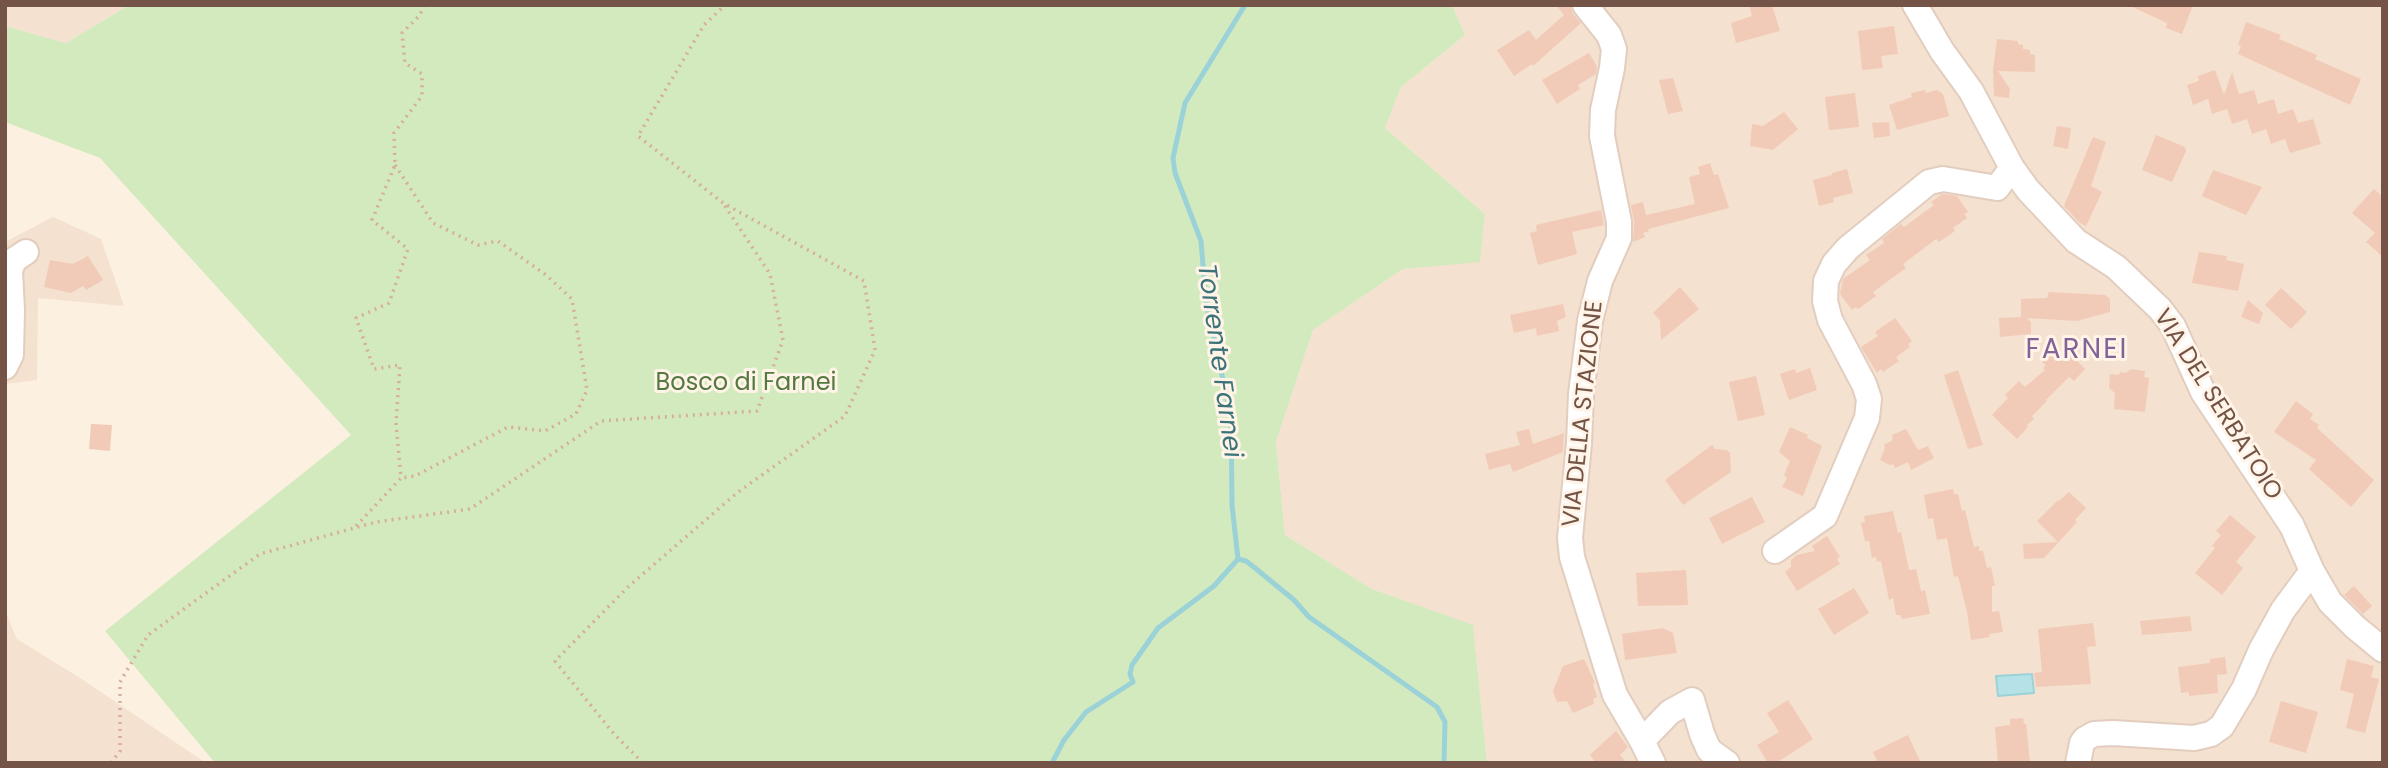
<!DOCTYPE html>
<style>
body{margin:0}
#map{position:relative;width:2388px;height:768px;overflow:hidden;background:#fcf0e0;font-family:Poppins,sans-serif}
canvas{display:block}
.frame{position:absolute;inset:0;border:7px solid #735447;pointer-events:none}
</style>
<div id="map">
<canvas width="2388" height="768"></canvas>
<div class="frame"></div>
</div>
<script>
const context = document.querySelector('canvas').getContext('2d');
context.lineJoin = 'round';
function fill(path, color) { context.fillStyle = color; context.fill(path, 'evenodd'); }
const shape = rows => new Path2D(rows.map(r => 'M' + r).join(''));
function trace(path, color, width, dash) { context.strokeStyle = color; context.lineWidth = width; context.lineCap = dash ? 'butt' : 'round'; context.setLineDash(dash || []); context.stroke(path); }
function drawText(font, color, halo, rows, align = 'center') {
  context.font = font + ' Poppins,sans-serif'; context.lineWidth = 6; context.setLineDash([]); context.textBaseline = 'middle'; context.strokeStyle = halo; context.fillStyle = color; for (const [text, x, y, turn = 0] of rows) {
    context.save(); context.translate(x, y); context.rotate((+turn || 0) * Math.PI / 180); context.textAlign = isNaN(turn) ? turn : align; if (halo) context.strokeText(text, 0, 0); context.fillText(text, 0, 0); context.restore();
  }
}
fill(shape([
 [5,5,129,5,66,43,5,26],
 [1452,5,2383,5,2383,763,1487,763,1473,626,1372,589,1285,535,1276,442,1313,330,1403,269,1480,261,1485,214,1385,128,1401,87,1465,35],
 [53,217,101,239,124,306,38,298,37,380,5,384,5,242],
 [5,611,17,639,80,678,206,763,5,763]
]), '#f4e1cf');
fill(shape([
 [129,5,1452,5,1465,35,1401,87,1385,128,1485,214,1480,262,1403,269,1313,330,1276,442,1285,535,1372,589,1473,625,1487,763,215,763,105,631,351,435,100,158,5,122,5,26,66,43]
]), '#d3eabf');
const water = shape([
 [2032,674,2034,693,1998,696,1996,676,2032,674]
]);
fill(water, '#b5e2e6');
trace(water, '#9bd2d7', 2);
trace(shape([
 [1245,5,1185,103,1173,158,1175,173,1201,241,1206,302,1231,417,1232,505,1238,559,1246,561,1255,568,1294,600,1309,617,1437,707,1445,722,1444,763],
 [1052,763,1064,740,1086,712,1133,682,1130,674,1132,665,1158,628,1214,586,1238,559]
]), '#9bd2d7', 5);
fill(shape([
 [1556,5,1570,5,1573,14,1581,23,1533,66,1532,64,1514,76,1497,50,1529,30,1536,40,1564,15],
 [1749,5,1772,5,1780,31,1736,43,1731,23,1752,16],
 [2128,5,2193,5,2182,34,2166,28,2167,23],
 [2246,22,2281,35,2279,39,2317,55,2315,59,2361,79,2350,105,2238,54,2241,46,2238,45],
 [1894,26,1898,54,1881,56,1883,68,1862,70,1858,31],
 [1997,39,2018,41,2018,44,2023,45,2023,49,2030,50,2030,54,2035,55,2035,72,1998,71,2010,89,2009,98,1994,96,1993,71],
 [1589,53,1597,67,1596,74,1578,85,1580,89,1557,104,1542,80],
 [2215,70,2224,95,2232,72,2239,94,2254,90,2258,104,2274,99,2278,114,2293,109,2298,123,2313,119,2321,144,2290,153,2285,139,2271,144,2266,129,2252,134,2247,119,2232,124,2227,109,2212,114,2208,99,2193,105,2187,85,2199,81,2198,76],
 [1673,78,1683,111,1668,114,1659,80],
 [1925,90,1926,93,1937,90,1943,94,1949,116,1897,130,1889,105,1912,97,1911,93],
 [1855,93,1859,127,1829,130,1825,97],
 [1784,112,1798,129,1773,150,1750,146,1752,124,1763,126],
 [1889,122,1890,136,1874,138,1872,123],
 [2057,126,2071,128,2068,149,2053,146],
 [2156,135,2185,147,2186,151,2172,182,2142,170],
 [2093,137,2106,142,2091,186,2102,192,2086,226,2079,222,2064,206],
 [1710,163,1714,175,1718,174,1729,208,1648,229,1649,231,1643,233,1645,237,1633,242,1634,222,1631,205,1643,202,1646,215,1695,204,1689,177,1700,174,1698,167],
 [1847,169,1853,193,1833,198,1834,202,1819,206,1813,180,1832,175,1832,173],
 [2213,170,2262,187,2246,215,2202,196],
 [2374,189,2383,197,2383,257,2366,242,2375,233,2352,213],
 [1942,194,1957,196,1968,212,1964,214,1967,218,1953,228,1955,231,1939,242,1936,239,1903,264,1906,268,1873,292,1876,296,1858,309,1856,307,1852,310,1840,294,1843,279,1870,260,1866,255,1884,243,1882,239,1901,224,1904,227,1934,205,1931,202],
 [1601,210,1604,225,1572,232,1577,254,1538,265,1530,233,1537,231,1536,225],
 [2199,252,2227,256,2226,260,2244,264,2238,291,2192,283],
 [88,256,103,280,86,290,83,286,71,293,44,287,50,260,73,264],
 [1680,287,1699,309,1661,340,1660,320,1653,313],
 [2281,288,2307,312,2291,329,2265,305],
 [2049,292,2105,295,2110,299,2110,312,2077,321,2027,318,2031,322,2031,334,2000,337,1999,318,2021,317,2021,299,2047,298],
 [2248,300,2263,313,2259,324,2241,317],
 [1563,304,1566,317,1557,321,1559,331,1537,336,1536,328,1514,333,1510,315],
 [1895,318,1912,341,1908,344,1910,347,1896,357,1899,361,1883,372,1881,369,1877,373,1861,347,1878,336,1875,332],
 [2057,348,2063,355,2067,351,2085,369,2074,381,2069,377,2046,400,2047,401,2032,416,2034,419,2027,425,2028,427,2017,439,1992,415,2008,398,2005,395,2019,381,2025,387,2045,370,2043,368,2046,365,2042,362],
 [1810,368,1817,390,1789,400,1780,374,1795,369,1796,373],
 [2131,369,2145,371,2144,377,2149,378,2145,412,2114,409,2115,393,2109,388,2110,374,2119,375,2120,372,2126,373],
 [1958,370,1983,445,1968,449,1944,375],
 [1756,376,1765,415,1738,421,1729,382],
 [2296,401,2313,414,2310,419,2319,425,2317,428,2374,480,2351,507,2309,469,2316,460,2274,432],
 [91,424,112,425,110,451,89,449],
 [1790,427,1808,435,1807,438,1822,446,1803,496,1782,487,1787,478,1784,475,1790,461,1779,452],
 [1529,429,1533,444,1564,433,1563,452,1513,472,1510,464,1489,470,1485,454,1520,445,1516,432],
 [1906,429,1918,450,1928,446,1934,458,1911,470,1908,462,1895,468,1893,464,1890,465,1880,460,1885,448,1884,445,1893,440,1892,435],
 [1712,445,1715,449,1727,450,1730,453,1731,472,1683,505,1665,480],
 [1953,489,1954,494,1958,494,1962,511,1965,510,1974,547,1979,546,1979,551,1983,551,1987,568,1991,567,1995,586,1992,586,1992,612,1999,611,2003,632,1989,634,1990,637,1971,640,1967,612,1958,576,1954,577,1947,538,1937,540,1933,518,1928,519,1924,495],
 [2069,492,2086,508,2075,520,2077,522,2044,558,2024,559,2023,544,2058,542,2037,521,2058,500,2059,501],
 [1752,497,1765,522,1722,544,1709,518],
 [1893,511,1898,533,1901,532,1909,570,1916,569,1921,591,1925,590,1930,614,1902,619,1900,615,1896,615,1893,598,1889,600,1881,561,1877,562,1876,557,1872,558,1869,541,1865,541,1861,523,1865,522,1864,516],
 [2230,515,2256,537,2236,562,2243,568,2222,595,2195,573,2215,548,2212,546,2221,535,2216,531],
 [1827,536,1840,557,1837,559,1840,564,1797,591,1785,572,1791,567,1791,560,1797,555,1815,551,1812,546],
 [1686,570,1688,605,1638,606,1636,573],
 [2354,586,2372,606,2363,614,2344,595],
 [1854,588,1869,613,1834,635,1818,609],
 [2190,616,2192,631,2142,635,2140,621],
 [2093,623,2096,646,2087,647,2091,684,2036,687,2034,673,2042,672,2038,629],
 [1663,628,1673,633,1677,653,1625,660,1622,634],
 [2225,657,2227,674,2217,675,2218,693,2189,696,2189,692,2181,693,2178,667,2210,663,2210,659],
 [1584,659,1595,683,1593,684,1597,697,1593,699,1594,704,1573,713,1567,701,1557,702,1553,691,1563,666],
 [2347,659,2374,666,2371,677,2379,679,2365,733,2346,728,2354,694,2340,690],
 [1788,700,1813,739,1784,758,1774,763,1768,763,1757,745,1779,732,1767,713],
 [2281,701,2318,712,2306,753,2269,742],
 [2023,718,2024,724,2026,723,2030,763,1998,763,1995,727,2010,725,2010,719],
 [1616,731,1628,747,1620,755,1627,763,1596,763,1590,755],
 [1908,735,1921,763,1878,763,1873,752]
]), '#f2cbb8');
const minor = shape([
 [1585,5,1609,35,1614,49,1612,68,1603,110,1602,136,1619,222,1619,238,1600,281,1590,321,1581,394,1579,443,1570,538,1572,557,1615,695,1642,741,1653,763],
 [1915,5,1942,51,1971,91,2012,168,2028,190,2076,241,2116,267,2160,309,2173,326,2203,392,2292,526,2312,571,2330,602,2355,627,2383,650],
 [5,367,11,355,12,310,10,271,14,260,26,252],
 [1775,551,1825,516,1867,418,1869,399,1864,384,1830,320,1825,301,1826,281,1834,264,1848,248,1929,182,1943,179,1997,188,2012,168],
 [1642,741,1670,712,1692,700,1702,734,1709,750,1727,763],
 [2078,763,2082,743,2085,739,2094,734,2113,733,2194,738,2211,734,2222,726,2244,689,2261,650,2283,610,2312,571]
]);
trace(minor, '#e2cdbf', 28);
trace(shape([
 [395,165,433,223,478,245,498,241,546,275,572,299,587,390,576,414,545,431,508,427,415,476,401,478],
 [356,526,401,478,396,423,400,365,374,369,356,318,389,303,408,249,372,220,395,165,394,133,422,96,422,74,405,63,402,33,420,15,424,5],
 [111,763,120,751,120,682,148,635,260,554,376,522,470,509,601,421,757,411,783,340,770,274,723,203],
 [643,763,614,734,555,661,629,586,738,492,845,416,875,350,864,281,723,203,638,136,704,25,725,5]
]), '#d6ae9b', 3.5, [2, 5]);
trace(minor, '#fff', 24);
drawText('24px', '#547940', '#fff4e7', [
 ["Bosco di Farnei",746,384]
]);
drawText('24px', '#735447', '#fff4e7', [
 ["VIA DEL SERBATOIO",2217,405,58],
 ["VIA DELLA STAZIONE",1584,414,-84]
]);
drawText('italic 26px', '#3b7379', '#fff4e7', [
 ["Torrente Farnei",1218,361,82]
]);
context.letterSpacing = '2px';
drawText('28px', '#826397', '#fff4e7', [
 ["FARNEI",2077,351]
]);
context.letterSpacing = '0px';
</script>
